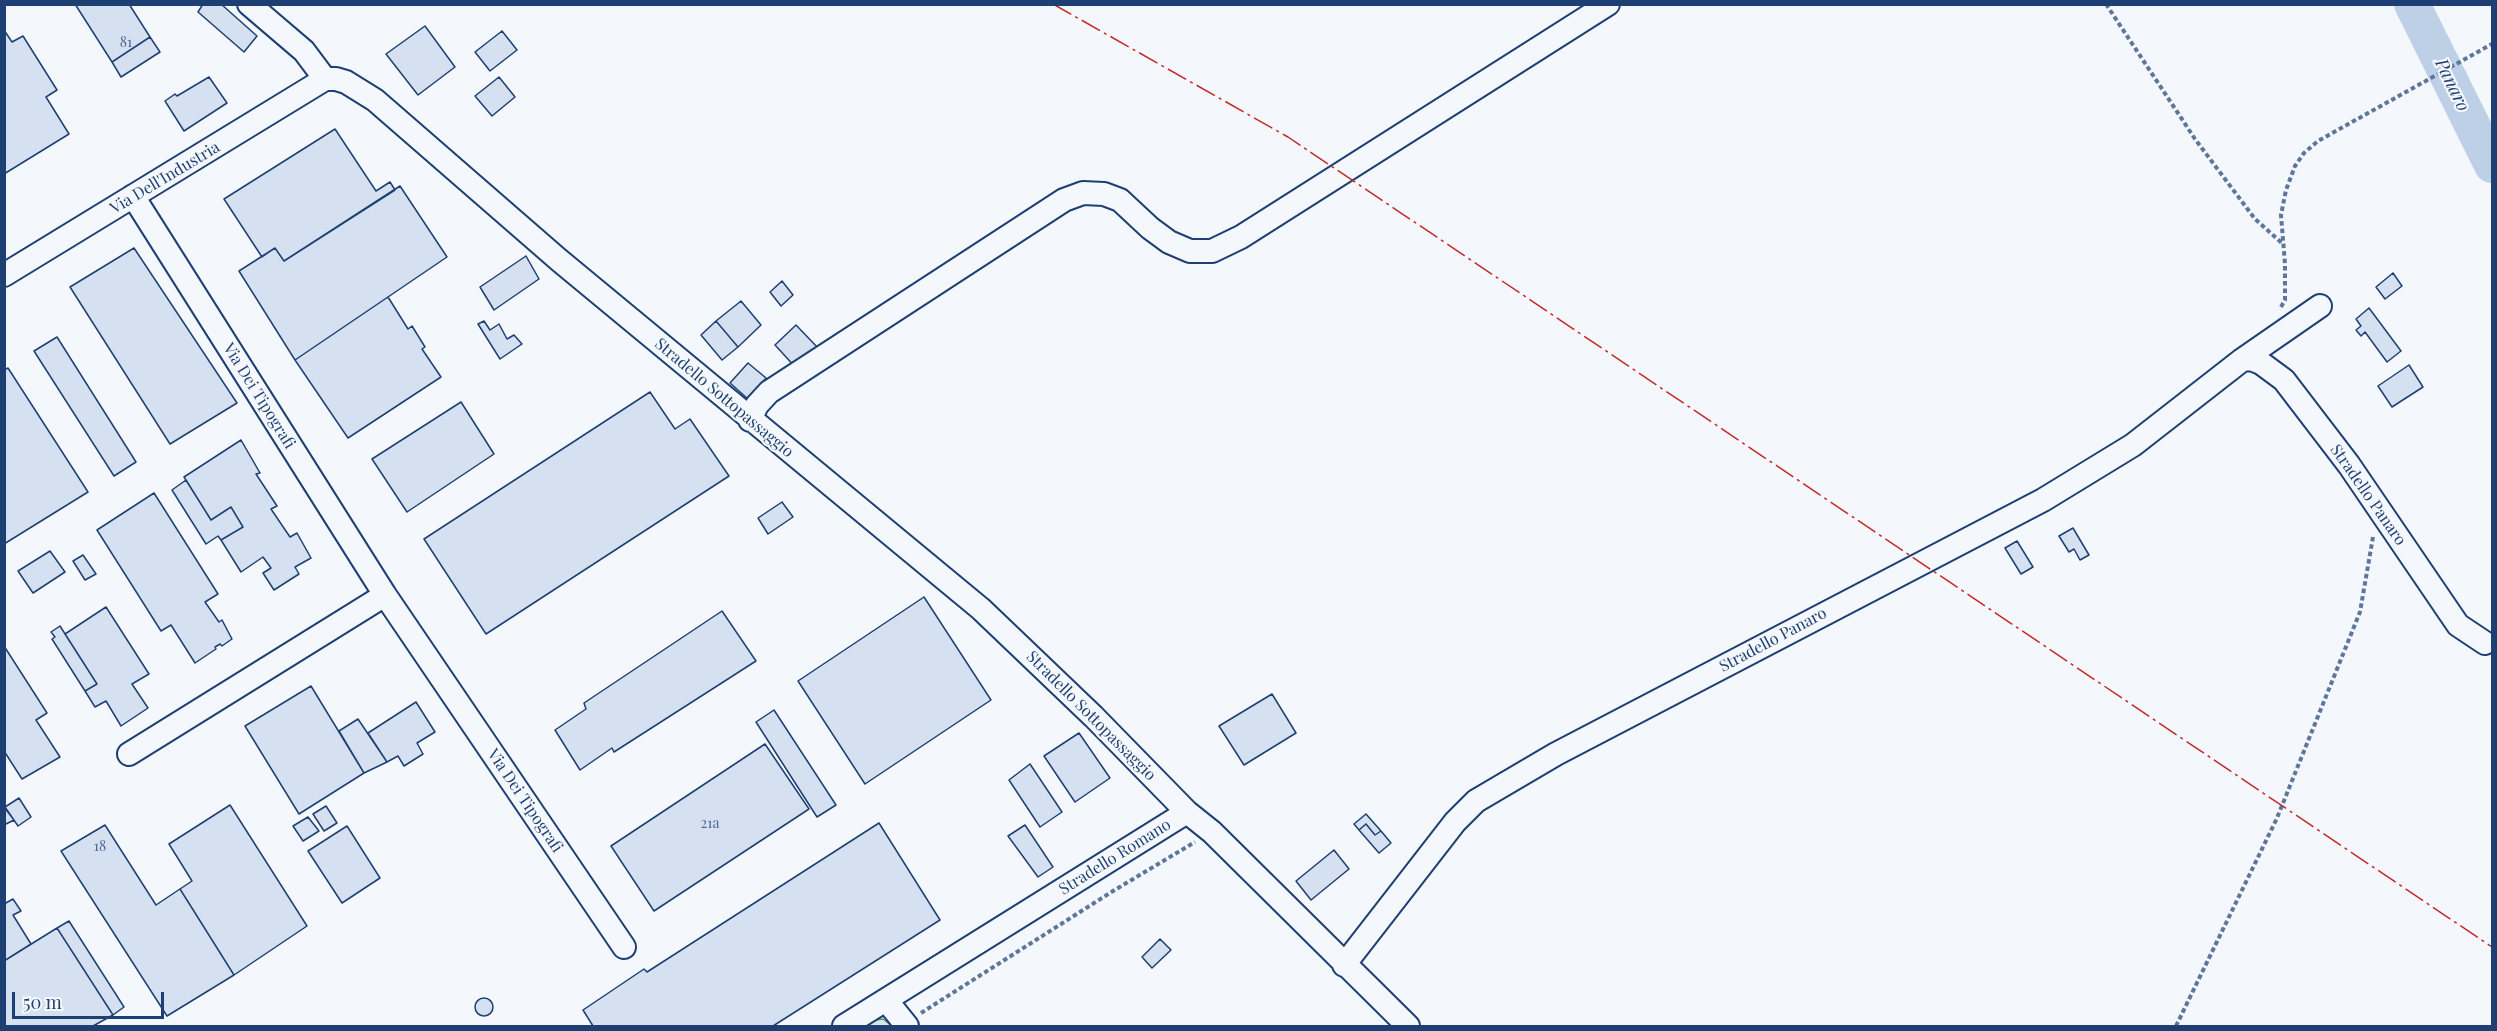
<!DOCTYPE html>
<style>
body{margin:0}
#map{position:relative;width:2497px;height:1031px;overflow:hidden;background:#f4f7fb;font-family:"Playfair Display",serif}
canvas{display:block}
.frame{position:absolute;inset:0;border:6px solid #1d3f73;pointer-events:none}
.scale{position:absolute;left:12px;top:992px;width:152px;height:27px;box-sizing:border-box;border:3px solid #1d3f73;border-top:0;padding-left:8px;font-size:18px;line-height:21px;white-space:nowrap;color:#1d3f73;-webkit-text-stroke:4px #f4f7fb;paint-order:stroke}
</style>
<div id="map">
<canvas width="2497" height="1031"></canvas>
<div class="frame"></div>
<div class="scale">50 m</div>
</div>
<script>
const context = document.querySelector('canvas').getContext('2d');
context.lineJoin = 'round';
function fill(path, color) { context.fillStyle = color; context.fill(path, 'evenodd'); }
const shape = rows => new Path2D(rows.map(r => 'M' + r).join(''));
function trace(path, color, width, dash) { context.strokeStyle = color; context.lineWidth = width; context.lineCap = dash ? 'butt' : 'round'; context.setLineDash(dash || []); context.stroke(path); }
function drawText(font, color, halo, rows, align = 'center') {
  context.font = font + ' "Playfair Display",serif'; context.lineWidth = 4.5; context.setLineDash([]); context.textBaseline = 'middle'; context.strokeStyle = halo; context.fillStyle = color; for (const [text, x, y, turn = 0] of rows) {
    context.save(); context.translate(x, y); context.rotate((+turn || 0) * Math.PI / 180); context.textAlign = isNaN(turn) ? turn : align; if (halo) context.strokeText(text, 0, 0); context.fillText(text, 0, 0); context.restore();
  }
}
const green = shape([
 [883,1019,892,1026,865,1026,875,1020,883,1019]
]);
fill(green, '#d7e8df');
trace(green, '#687fa3', 1.5);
trace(shape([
 [2412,4,2492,165]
]), '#bed0e5', 36);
const building = shape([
 [75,4,129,4,150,37,112,62,75,4],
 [203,4,221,4,257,36,244,52,198,12,203,4],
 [425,26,455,67,418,95,386,54,425,26],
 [4,30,12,42,23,36,57,90,46,97,69,134,4,174,4,30],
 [502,31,517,50,490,71,475,52,502,31],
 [150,37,160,52,121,77,112,62,150,37],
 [209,77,227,103,184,131,165,101,175,94,177,96,209,77],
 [499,77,515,97,492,116,475,96,499,77],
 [335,129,376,191,390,182,395,190,284,261,275,248,262,257,224,199,335,129],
 [400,186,447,257,295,360,239,271,275,248,284,261,400,186],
 [134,248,237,403,170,444,70,287,134,248],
 [526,256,539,279,494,310,480,287,526,256],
 [2393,273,2402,286,2385,299,2376,287,2393,273],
 [782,281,793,295,781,306,770,292,782,281],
 [388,297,408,329,412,326,425,347,422,349,441,377,348,438,295,360,388,297],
 [741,301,761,325,738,347,716,321,741,301],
 [2369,308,2401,351,2387,362,2365,332,2361,336,2356,330,2361,326,2356,319,2369,308],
 [484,321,490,330,499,324,507,339,514,335,522,344,500,359,478,324,484,321],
 [716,321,738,347,722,360,701,335,716,321],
 [796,325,819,349,797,369,775,345,796,325],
 [57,337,136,462,114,476,34,351,57,337],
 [748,363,766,378,748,399,730,383,748,363],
 [2409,365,2423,387,2392,407,2378,386,2409,365],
 [8,368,88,492,4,544,4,370,8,368],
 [650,392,675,429,690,419,729,476,486,634,424,539,650,392],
 [461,402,494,454,407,512,372,459,461,402],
 [241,440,260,473,256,474,277,506,271,509,290,537,297,533,311,558,295,567,299,574,274,590,263,573,271,568,263,557,241,572,221,540,243,527,231,507,211,520,184,477,241,440],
 [186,480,211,520,231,507,243,527,221,540,218,536,206,544,172,490,186,480],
 [154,493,218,594,205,602,219,622,222,620,232,639,222,646,220,644,215,647,216,649,195,663,171,625,161,631,97,530,154,493],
 [782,502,793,517,768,534,758,518,782,502],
 [2073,528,2089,555,2080,560,2074,549,2069,552,2059,536,2073,528],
 [2017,541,2033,567,2021,574,2005,548,2017,541],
 [50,551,65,572,33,593,18,571,50,551],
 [83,555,96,574,85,580,73,561,83,555],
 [924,597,991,700,865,784,798,681,924,597],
 [106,607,149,674,132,684,148,708,121,726,106,701,95,707,85,691,97,684,65,634,106,607],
 [722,611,756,661,614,752,612,748,580,770,555,730,586,709,584,703,722,611],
 [60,626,97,684,85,691,52,639,55,637,51,632,60,626],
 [4,646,47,713,36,720,60,757,22,779,4,751,4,646],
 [311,686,364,773,299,814,245,726,311,686],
 [1272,694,1296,733,1244,765,1219,726,1272,694],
 [416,702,435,732,417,743,423,754,404,766,398,756,387,762,368,733,416,702],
 [774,710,836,805,817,817,756,722,774,710],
 [358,719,387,762,364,773,339,731,358,719],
 [1079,733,1110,778,1075,802,1044,756,1079,733],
 [765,744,809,809,654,911,611,846,765,744],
 [1030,764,1062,812,1040,827,1009,780,1030,764],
 [19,798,31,817,18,826,5,807,19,798],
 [230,805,307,926,234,975,180,889,192,881,169,844,230,805],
 [326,806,337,823,324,831,313,814,326,806],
 [4,807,14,820,4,825,4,807],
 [1366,814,1381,831,1375,835,1366,824,1359,830,1354,824,1366,814],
 [308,817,319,831,303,841,293,826,308,817],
 [879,823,940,920,773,1026,593,1026,583,1010,644,969,647,972,879,823],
 [1366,824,1375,835,1381,831,1391,843,1379,853,1359,830,1366,824],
 [105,825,156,905,180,889,234,975,167,1016,61,851,105,825],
 [1025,825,1053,867,1038,877,1008,836,1025,825],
 [347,826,380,878,342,903,308,851,347,826],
 [1334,850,1349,869,1311,900,1296,881,1334,850],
 [13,899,21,911,13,915,31,944,4,961,4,904,13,899],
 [69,921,124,1007,113,1015,57,928,69,921],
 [57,928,113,1015,93,1026,4,1026,4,961,57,928],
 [1160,939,1171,950,1152,968,1142,957,1160,939],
 '475 1007a9 9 0 1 1 18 0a9 9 0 1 1-18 0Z'
]);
fill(building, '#d5e0f0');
trace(building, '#1d3f73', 1.5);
const minor = shape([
 [249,4,304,51,325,79,336,79,346,82,375,100,559,260,981,609,1094,717,1187,812,1212,832,1408,1026],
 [133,196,385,595,624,947],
 [4,275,325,79],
 [2242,360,2251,359,2261,363,2284,380,2349,465,2458,625,2485,643],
 [750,420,757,405,769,392,1064,200,1083,193,1104,194,1120,200,1150,228,1169,242,1190,251,1212,251,1241,237,1608,4],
 [129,754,385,595],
 [1344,965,1455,822,1476,801,1556,754,2043,500,2133,445,2242,360,2320,306],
 [886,1000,907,1026],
 [844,1026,1187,812]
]);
trace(minor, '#1d3f73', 26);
trace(shape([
 [2106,4,2195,139,2255,219,2284,245],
 [2281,307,2285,300,2285,264,2281,215,2286,190,2295,166,2304,153,2318,141,2492,44],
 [921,1013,1113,891,1195,842],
 [2176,1026,2277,818,2360,612,2373,537]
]), '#5e769c', 4, [4.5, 3]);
trace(minor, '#f4f7fb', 22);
trace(shape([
 [1053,4,1288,137,2492,947]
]), '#c62828', 1.5, [21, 4.5, 3, 4.5]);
drawText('14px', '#4b6792', null, [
 ["81",126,43],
 ["21a",710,824],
 ["18",100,847]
]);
drawText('16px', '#1d3f73', '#f4f7fb', [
 ["Via Dell'Industria",165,178,-31],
 ["Via Dei Tipografi",259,396,58],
 ["Stradello Sottopassaggio",724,398,40],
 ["Stradello Panaro",2368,495,55],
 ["Stradello Panaro",1773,640,-28],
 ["Stradello Sottopassaggio",1091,716,45],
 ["Via Dei Tipografi",525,801,56],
 ["Stradello Romano",1115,857,-32]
]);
drawText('italic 18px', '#1d3f73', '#f4f7fb', [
 ["Panaro",2452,85,64]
]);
</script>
